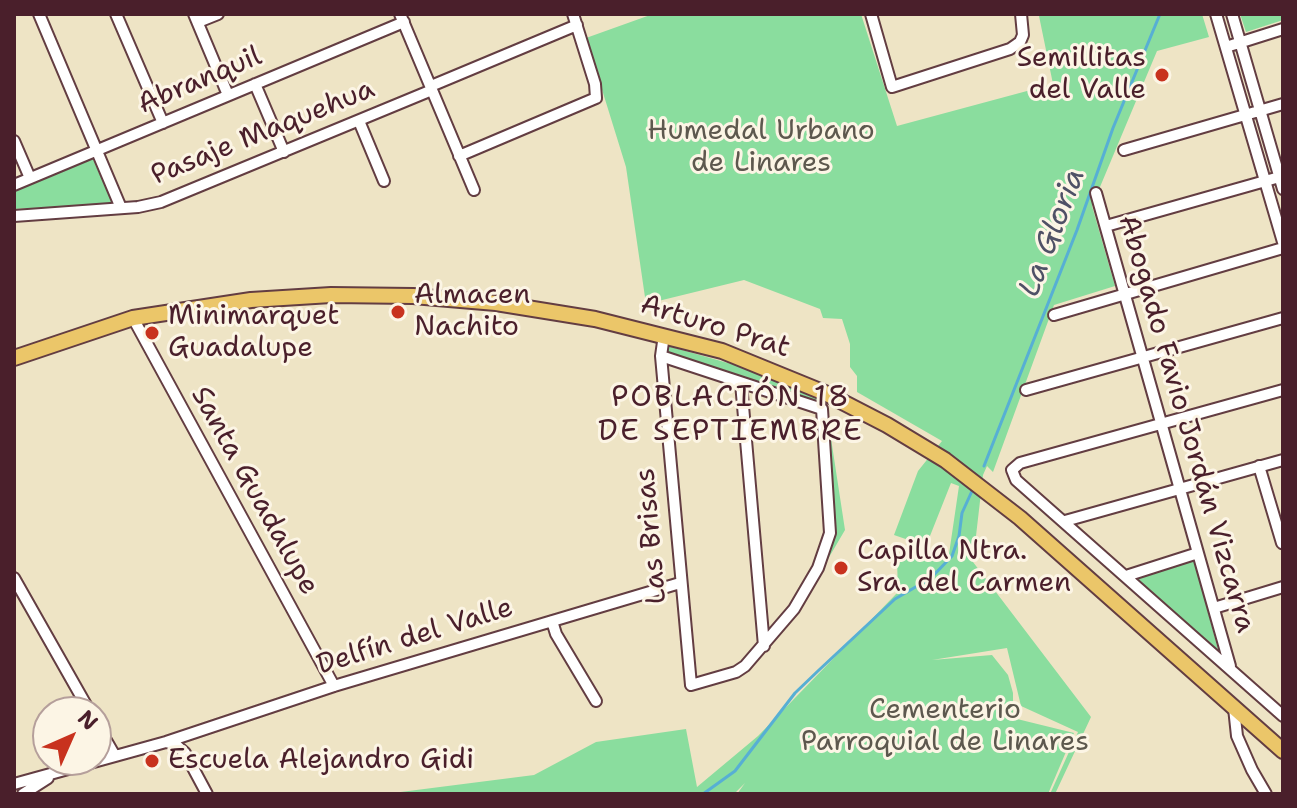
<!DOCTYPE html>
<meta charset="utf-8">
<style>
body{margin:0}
#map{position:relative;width:1297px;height:808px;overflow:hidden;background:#eee4c5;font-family:"Shantell Sans",sans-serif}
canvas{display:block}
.frame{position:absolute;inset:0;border:16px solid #4a1f2b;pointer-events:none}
.north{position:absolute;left:32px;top:696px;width:80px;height:80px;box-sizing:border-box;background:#fcf5e5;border:2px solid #b59f9b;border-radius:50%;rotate:45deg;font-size:22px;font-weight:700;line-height:32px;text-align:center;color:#4a1f2b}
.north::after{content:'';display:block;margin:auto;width:28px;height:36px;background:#c8321e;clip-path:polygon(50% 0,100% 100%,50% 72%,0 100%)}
</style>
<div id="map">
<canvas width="1297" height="808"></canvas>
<div class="frame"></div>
<div class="north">N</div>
</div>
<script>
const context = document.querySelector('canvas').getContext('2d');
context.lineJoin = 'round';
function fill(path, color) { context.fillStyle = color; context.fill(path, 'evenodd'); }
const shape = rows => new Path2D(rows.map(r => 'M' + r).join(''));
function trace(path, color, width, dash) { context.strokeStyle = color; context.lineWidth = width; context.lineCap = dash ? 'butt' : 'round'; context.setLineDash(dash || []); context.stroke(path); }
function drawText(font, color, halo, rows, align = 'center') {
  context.font = font + ' "Shantell Sans",sans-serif'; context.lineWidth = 6; context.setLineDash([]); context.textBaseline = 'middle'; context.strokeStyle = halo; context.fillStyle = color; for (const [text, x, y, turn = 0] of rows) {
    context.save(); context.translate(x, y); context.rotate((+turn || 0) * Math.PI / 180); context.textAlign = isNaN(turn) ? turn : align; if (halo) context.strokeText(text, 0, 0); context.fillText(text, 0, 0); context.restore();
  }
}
fill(shape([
 [653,14,861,14,897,126,1053,84,1039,16,1202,14,1209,37,1157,51,1092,206,1115,286,1054,305,993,472,987,466,983,475,973,562,1091,717,1055,794,1050,794,1078,732,1021,706,1007,648,932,660,992,655,1008,675,1013,693,1013,718,1074,733,1048,794,737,794,745,783,734,794,385,794,534,775,596,742,686,729,697,787,758,736,898,592,897,560,949,554,959,486,951,483,926,546,894,535,918,471,942,441,857,392,857,376,850,367,850,344,842,319,823,318,820,309,744,280,646,304,626,167,586,38],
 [1240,14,1283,14,1283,20,1246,32],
 [91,155,113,204,14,209,14,187],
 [668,346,756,371,820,399,818,403,667,353],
 [828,419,845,530,808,593,833,531],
 [1194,560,1220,657,1133,580]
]), '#8add9e');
trace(shape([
 [984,466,1077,230,1113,128,1160,14],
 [703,794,735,771,795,693,819,670,895,599,931,578,952,556,959,536,962,513,972,491]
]), '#57afd4', 3);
const minor = shape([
 [39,14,121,208],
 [116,14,163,123],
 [194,14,228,95],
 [400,14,474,190],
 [871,14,892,87,1010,49,1020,42,1023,35,1021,14],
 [1216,14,1283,242],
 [1232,14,1283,189],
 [198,22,218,14],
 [1226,47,1283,29],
 [255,84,284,152],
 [431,86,577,25],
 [359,121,384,181],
 [14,141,30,178],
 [1124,150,1283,104],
 [459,156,596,98,595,84,573,14],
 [14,185,404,22],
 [1096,193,1230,666],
 [14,216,138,207,161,202,432,90],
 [1106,226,1283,176],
 [1054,315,1283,248],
 [133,318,334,686],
 [661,356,822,409,830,533,818,568,794,609,745,666,736,672,691,685,661,356,664,335],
 [741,383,764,646],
 [1026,390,1283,318],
 [1283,390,1020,463,1012,470,1016,480,1283,716],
 [1259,466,1282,543],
 [1065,521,1283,460],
 [1126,576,1198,553],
 [14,578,90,712],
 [1214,608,1283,587],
 [552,621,556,634,596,701],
 [1234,708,1237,736,1252,770,1266,794],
 [96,723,115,756],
 [166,742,175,744,185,753,207,794],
 [14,784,166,742,334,686,680,583],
 [23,794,48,778]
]);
const major = shape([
 [14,358,133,318,251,300,331,295,413,296,496,303,595,319,722,351,825,393,887,425,945,460,1020,518,1283,751]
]);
trace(minor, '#633d42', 14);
trace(major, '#633d42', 18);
trace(minor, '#fff', 10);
trace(major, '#ebc669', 14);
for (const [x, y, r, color] of [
 [1162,75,8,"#c8321e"],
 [398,312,8,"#c8321e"],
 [152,333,8,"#c8321e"],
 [841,568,8,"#c8321e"],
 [152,761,8,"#c8321e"]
]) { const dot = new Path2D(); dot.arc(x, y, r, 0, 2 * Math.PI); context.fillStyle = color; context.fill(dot); trace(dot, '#fcf5e5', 3); }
drawText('28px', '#4a1f2b', '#fcf5e5', [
 ["Semillitas",1146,59,"right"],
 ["del Valle",1146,91,"right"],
 ["Almacen",414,296],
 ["Nachito",414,328],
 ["Minimarquet",168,317],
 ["Guadalupe",168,349],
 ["Capilla Ntra.",857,552],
 ["Sra. del Carmen",857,584],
 ["Escuela Alejandro Gidi",168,761]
], 'left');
drawText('28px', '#4a1f2b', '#fcf5e5', [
 ["Abranquil",200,81,-23],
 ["Pasaje Maquehua",263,133,-22],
 ["Arturo Prat",715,327,17],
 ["Abogado Favio Jordán Vizcarra",1186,424,74],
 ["Santa Guadalupe",254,491,61],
 ["Las Brisas",652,536,-95],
 ["Delfín del Valle",415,637,-17]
]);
drawText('28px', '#5d584e', '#fcf5e5', [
 ["Humedal Urbano",761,132],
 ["de Linares",761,164],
 ["Cementerio",945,711],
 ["Parroquial de Linares",945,743]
]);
drawText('italic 30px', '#4f5166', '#fcf5e5', [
 ["La Gloria",1053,233,-69]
]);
context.letterSpacing = '2px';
drawText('30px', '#4a1f2b', '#fcf5e5', [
 ["POBLACIÓN 18",731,398],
 ["DE SEPTIEMBRE",731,432]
]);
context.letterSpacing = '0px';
</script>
